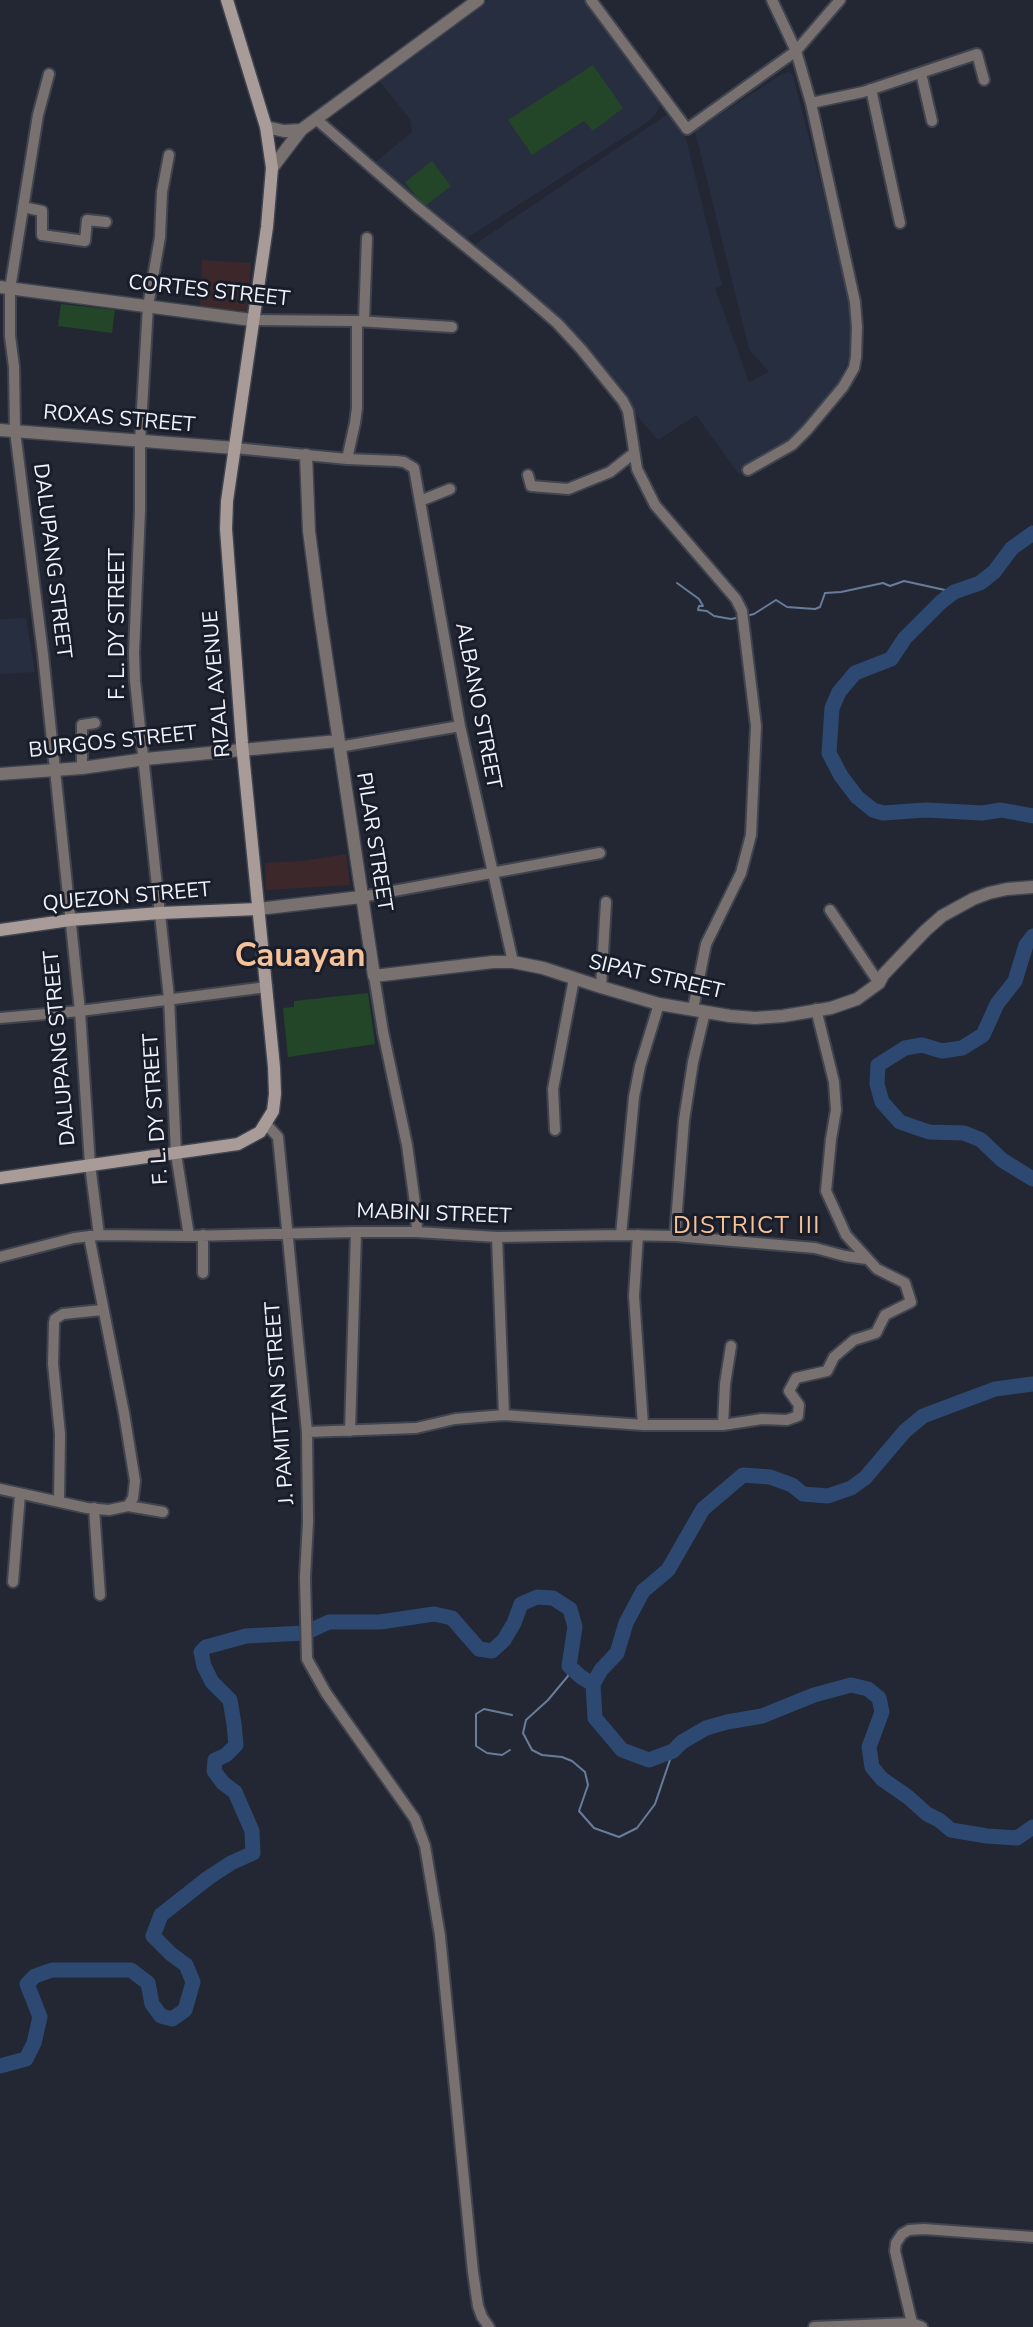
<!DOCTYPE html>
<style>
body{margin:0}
canvas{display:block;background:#222733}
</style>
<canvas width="1033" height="2327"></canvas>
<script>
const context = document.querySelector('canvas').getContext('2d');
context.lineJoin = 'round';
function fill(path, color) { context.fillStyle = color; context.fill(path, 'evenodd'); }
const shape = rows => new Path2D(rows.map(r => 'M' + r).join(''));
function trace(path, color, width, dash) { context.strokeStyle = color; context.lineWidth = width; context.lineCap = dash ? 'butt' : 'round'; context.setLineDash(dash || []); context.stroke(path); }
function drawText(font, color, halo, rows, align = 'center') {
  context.font = font + ' "Nunito Sans",sans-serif'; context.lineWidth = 6; context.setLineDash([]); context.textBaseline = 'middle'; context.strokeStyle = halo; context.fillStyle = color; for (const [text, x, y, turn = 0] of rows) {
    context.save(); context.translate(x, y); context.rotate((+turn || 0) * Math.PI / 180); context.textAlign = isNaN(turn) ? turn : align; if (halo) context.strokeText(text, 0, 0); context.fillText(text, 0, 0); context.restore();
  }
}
fill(shape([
 [202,260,251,263,249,311,200,309],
 [346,854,350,885,266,890,265,863,303,861]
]), '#3c282b');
fill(shape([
 [489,0,584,0,660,105,655,115,646,123,462,241,371,166,412,132,410,119,378,79],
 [789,72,793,76,850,298,852,320,851,354,837,386,792,443,739,474,696,415,658,440,590,362,474,245,668,114,686,139,722,285,715,288,749,382,769,372,749,349,695,131,782,74],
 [26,618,35,672,0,674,0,619]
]), '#272e40');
fill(shape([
 [593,65,623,108,593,131,584,121,532,155,508,120],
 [432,161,451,186,424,207,405,182],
 [61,304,115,310,112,333,58,326],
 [368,993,375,1044,288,1057,283,1008,294,1007,294,1001]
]), '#234528');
trace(shape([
 [677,583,699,599,703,606,699,606,698,610,707,611,714,616,731,619,741,617],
 [746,616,754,614,776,600,787,607,815,609,820,607,825,593,841,592,883,583,890,586,904,581,954,592],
 [569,1666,568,1676,548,1700,526,1720,523,1733,532,1750,542,1755,562,1757,572,1761,585,1772,588,1785,579,1811,594,1828,619,1837,637,1828,655,1804,673,1751],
 [510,1750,502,1755,487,1753,476,1746,476,1714,484,1709,512,1715]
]), '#687c9b', 2);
trace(shape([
 [1033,533,1012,548,994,572,980,583,954,592,941,602,905,638,891,659,855,673,839,692,832,708,829,753,841,776,857,797,873,810,883,813,926,810,982,813,1001,810,1033,816],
 [1033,936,1026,945,1015,981,997,1004,983,1035,962,1048,942,1051,922,1045,905,1048,878,1065,877,1084,882,1102,900,1122,929,1132,964,1133,981,1140,1002,1160,1033,1179],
 [1033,1384,995,1389,923,1416,905,1431,865,1478,851,1488,828,1496,803,1494,792,1485,770,1477,743,1475,703,1509,668,1570,643,1591,626,1623,617,1653,601,1670,593,1684,595,1718,622,1750,649,1760,673,1751,682,1742,706,1728,727,1722,762,1716,814,1695,851,1685,868,1689,879,1698,882,1712,869,1747,872,1767,882,1779,908,1797,927,1814,939,1820,951,1830,987,1836,1017,1838,1033,1827],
 [0,2066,26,2059,34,2043,40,2017,27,1984,35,1976,52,1970,131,1970,148,1983,152,2004,161,2016,172,2019,185,2010,193,1982,186,1965,171,1954,153,1936,161,1915,208,1878,231,1863,253,1853,252,1831,235,1792,223,1783,214,1771,215,1760,226,1755,236,1745,234,1724,230,1700,212,1682,204,1666,201,1652,206,1647,246,1636,305,1633,329,1622,380,1622,434,1614,452,1618,479,1649,492,1651,504,1640,514,1623,521,1604,537,1597,553,1598,570,1609,575,1627,569,1666,581,1677,593,1684]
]), '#2d4972', 15);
const minor = shape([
 [591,0,687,129,796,51,840,0],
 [921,73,932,121],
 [49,74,38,115,10,289,10,336,14,367,15,431,43,654,80,1011,90,1165,99,1235],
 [871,89,900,223],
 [811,103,863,92,977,54,984,80],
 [316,119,416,206,513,285,557,323,581,349,623,401,628,411,637,469,655,505,736,599,742,611,756,726,751,835,741,873,706,944,693,1009],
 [169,155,162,192,160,237,148,306,140,442,140,510,134,653,135,681,169,998,176,1154,189,1236],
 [23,207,42,211,42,235,85,241,87,220,106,222],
 [252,320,357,321,452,327],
 [364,321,367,238],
 [235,448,347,459,397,461,404,462,414,468,460,726,513,962],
 [347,459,355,423,357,408,357,321],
 [748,470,792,445,807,430,843,387,854,368,856,357,857,327,855,302,811,103,796,51,772,0],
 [528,475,531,486,568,489,610,472,634,453],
 [420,501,450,489],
 [339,747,460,726],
 [82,768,82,725,95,723],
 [361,897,600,853],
 [830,910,879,983],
 [374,976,383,1032,407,1145,416,1211,417,1232],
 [601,987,606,902],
 [0,1018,80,1011,267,987],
 [266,1124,278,1137,307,1432,308,1522,305,1577,307,1659,326,1693,415,1819,425,1846,440,1936,473,2272,478,2306,482,2317,489,2327],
 [555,1130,553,1089,574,979],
 [203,1235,203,1273],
 [621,1235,634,1097,640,1066,659,1004],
 [638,1235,634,1296,643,1425],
 [89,1236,124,1413,135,1481,133,1498,128,1506],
 [675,1236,684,1120,693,1062,705,1012],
 [497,1237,504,1415],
 [0,1257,74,1238,99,1235,189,1236,356,1232,417,1232,497,1237,621,1235,675,1236,815,1248,845,1256,867,1259],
 [723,1425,725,1384,731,1346],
 [350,1431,356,1232],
 [307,1432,416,1428,455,1419,504,1415,643,1425,723,1425,762,1419,787,1420,798,1416,799,1405,789,1391,796,1378,827,1371,834,1357,854,1340,876,1333,885,1315,911,1302,905,1283,877,1269,846,1235,826,1191,831,1139,836,1110,834,1082,816,1009],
 [0,1489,87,1508,109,1510,128,1506,163,1512],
 [59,1501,60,1434,53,1364,54,1323,55,1319,63,1314,102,1310],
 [94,1508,100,1595],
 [13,1582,20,1494],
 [912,2323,895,2251,896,2243,902,2234,909,2230,924,2229,1033,2237],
 [814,2327,912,2323,922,2327]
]);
const tertiary = shape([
 [266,127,284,131,301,130],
 [272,168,301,130,478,0],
 [0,287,252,320],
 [0,430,235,448],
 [306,455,309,531,320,615,374,976,493,962,513,962,543,968,601,987,659,1004,730,1016,755,1018,783,1016,831,1008,857,999,879,983,883,975,925,931,942,916,973,899,989,893,1007,889,1033,887],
 [0,774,82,768,145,759,338,741],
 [258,909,361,897]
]);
const secondary = shape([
 [0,930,70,920,160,913,258,909],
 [0,1178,238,1144,260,1132,273,1111,275,1094,274,1067,242,743,226,529,227,501,267,227,272,168,266,127,227,0]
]);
trace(minor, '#3f444f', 14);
trace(tertiary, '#3f444f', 15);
trace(secondary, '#3f444f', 15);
trace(minor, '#79716f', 10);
trace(tertiary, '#79716f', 12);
trace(secondary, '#a89b98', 12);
drawText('21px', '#f0f3fb', '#191d29', [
 ["CORTES STREET",209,292,6],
 ["ROXAS STREET",119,420,5],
 ["DALUPANG STREET",51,561,83],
 ["F. L. DY STREET",119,624,-90],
 ["RIZAL AVENUE",218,684,-95],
 ["ALBANO STREET",477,706,79],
 ["BURGOS STREET",113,743,-6],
 ["PILAR STREET",373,842,81],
 ["QUEZON STREET",127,898,-5],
 ["SIPAT STREET",656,978,13],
 ["DALUPANG STREET",61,1048,-95],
 ["F. L. DY STREET",157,1109,-94],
 ["MABINI STREET",434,1215,2],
 ["J. PAMITTAN STREET",281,1403,-94]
]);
context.letterSpacing = '1.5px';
drawText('24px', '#f6c29a', '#191d29', [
 ["DISTRICT III",747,1227]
]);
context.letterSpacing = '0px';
drawText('bold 33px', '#f6c29a', '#191d29', [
 ["Cauayan",300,958]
]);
</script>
